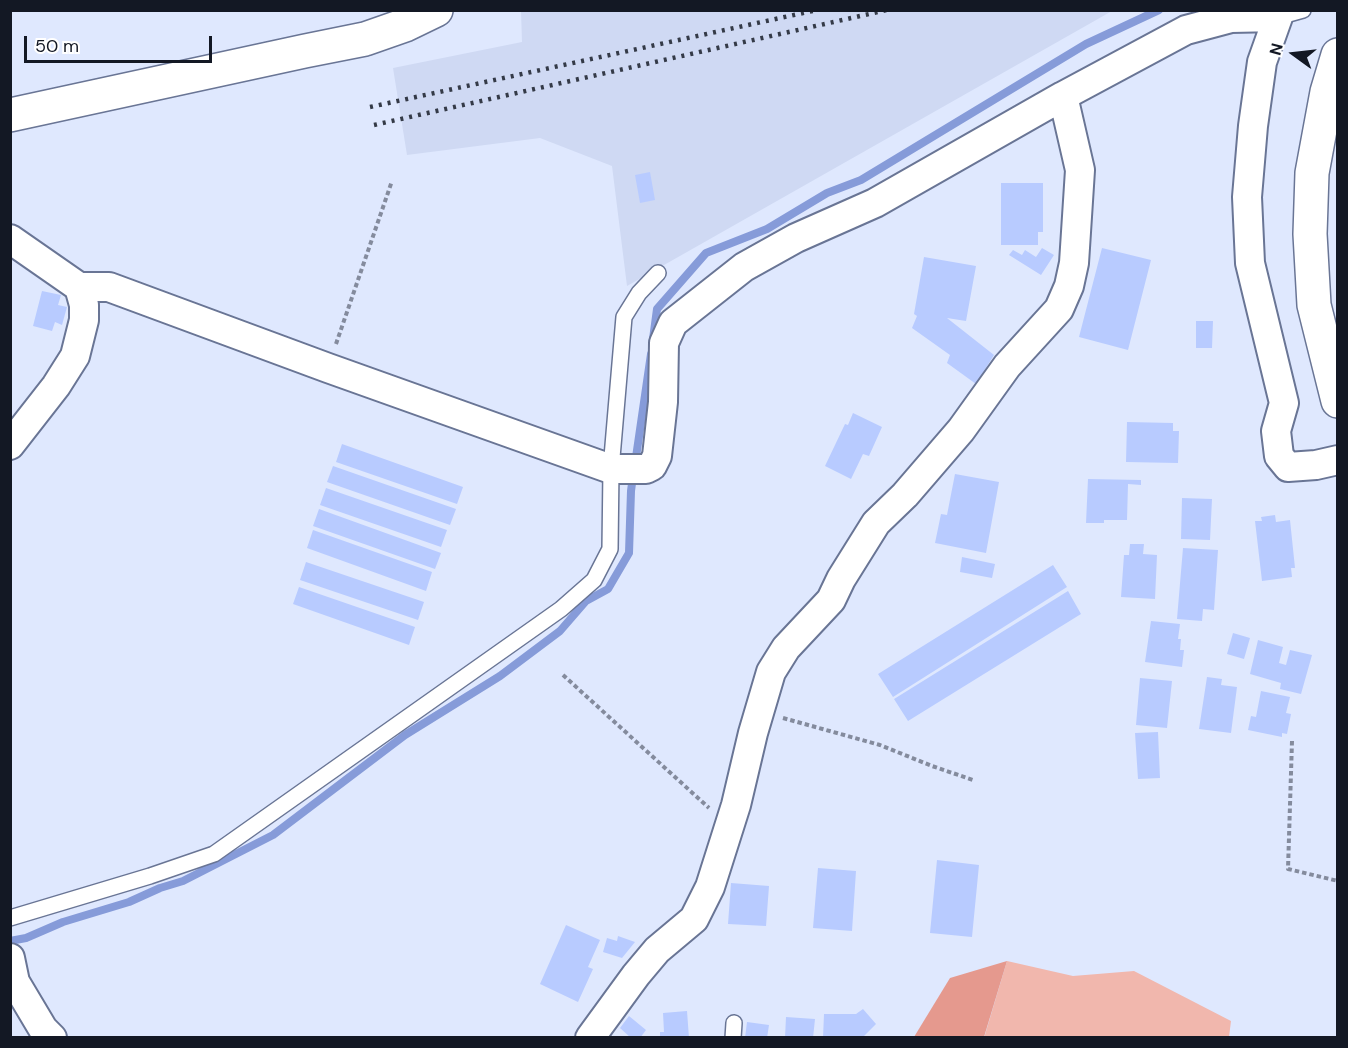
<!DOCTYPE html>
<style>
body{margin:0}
#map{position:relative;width:1348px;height:1048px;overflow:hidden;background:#dfe8fe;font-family:"DM Sans",sans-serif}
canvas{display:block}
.frame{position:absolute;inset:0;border:12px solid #131824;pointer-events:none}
.north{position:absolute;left:1264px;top:24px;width:60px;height:60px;-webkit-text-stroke:4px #fff;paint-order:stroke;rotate:285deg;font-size:16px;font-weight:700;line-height:24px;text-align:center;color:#131824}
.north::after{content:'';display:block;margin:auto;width:21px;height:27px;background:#131824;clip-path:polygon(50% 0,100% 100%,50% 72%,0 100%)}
.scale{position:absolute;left:24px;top:36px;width:188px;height:27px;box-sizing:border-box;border:3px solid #131824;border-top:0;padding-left:8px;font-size:18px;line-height:21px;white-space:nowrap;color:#131824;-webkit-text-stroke:4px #fff;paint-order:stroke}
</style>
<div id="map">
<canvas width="1348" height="1048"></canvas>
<div class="frame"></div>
<div class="north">N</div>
<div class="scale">50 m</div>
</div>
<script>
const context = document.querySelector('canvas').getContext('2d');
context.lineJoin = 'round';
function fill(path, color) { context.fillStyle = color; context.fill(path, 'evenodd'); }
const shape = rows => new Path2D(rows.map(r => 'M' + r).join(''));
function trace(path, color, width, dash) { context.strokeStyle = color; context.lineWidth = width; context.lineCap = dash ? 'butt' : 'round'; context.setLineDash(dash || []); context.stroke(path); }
fill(shape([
 [521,11,1112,11,627,286,612,166,540,138,407,155,393,68,522,42]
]), '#cfd9f3');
fill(shape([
 [1007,961,1073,976,1134,971,1231,1021,1229,1037,984,1038]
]), '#f1b7ad');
fill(shape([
 [1007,961,984,1037,914,1037,950,978]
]), '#e5998e');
trace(shape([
 [653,339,657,309,706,253,767,229,827,193,861,180,1086,44,1159,10],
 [635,464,651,354],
 [10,941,26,938,63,922,129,902,160,888,183,881,273,835,405,735,500,676,560,631,586,601,608,589,629,553,631,491,633,476]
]), '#869bd9', 8);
fill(shape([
 [650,172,655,200,640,203,635,175],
 [1001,183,1043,183,1043,232,1038,232,1038,245,1001,245],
 [1042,248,1054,255,1041,275,1009,255,1013,250,1022,255,1025,250,1036,257],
 [1102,248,1151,260,1128,350,1079,337],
 [924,257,976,266,966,321,947,318,994,355,976,384,947,363,950,355,912,328,917,316,914,314],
 [42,291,61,295,58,305,67,307,62,325,55,322,52,331,33,326],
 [1196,321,1213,321,1212,348,1196,348],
 [853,413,882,427,869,456,863,454,851,479,825,466,845,424,848,425],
 [1127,422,1173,423,1173,431,1179,431,1178,463,1126,462],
 [342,444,463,487,457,504,336,462],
 [333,466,456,509,450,525,327,482],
 [955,474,999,482,986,553,935,543,941,514,947,515],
 [1088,479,1141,480,1141,485,1128,484,1127,520,1104,520,1104,523,1086,523],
 [326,488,447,530,441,547,320,505],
 [1182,498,1212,499,1210,540,1181,539],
 [319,509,441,553,435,569,313,526],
 [1275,515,1276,522,1290,520,1295,568,1291,568,1292,577,1262,581,1255,521,1262,521,1261,517],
 [313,530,432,572,426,591,307,548],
 [1130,544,1144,544,1143,554,1157,555,1155,599,1121,597,1124,555,1129,555],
 [1183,548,1218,550,1214,610,1203,609,1202,621,1177,619],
 [962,557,995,564,992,578,960,572],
 [306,562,424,602,418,620,300,580],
 [1053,565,1067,587,893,697,878,674],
 [299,587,415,627,409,645,293,604],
 [1068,591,1081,614,908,721,894,699],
 [1151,621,1180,624,1178,639,1181,639,1180,650,1184,650,1182,667,1145,662],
 [1233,633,1250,638,1244,659,1227,654],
 [1258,640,1283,647,1279,663,1286,665,1290,650,1312,655,1301,694,1280,689,1281,683,1250,674],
 [1207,677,1222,679,1221,685,1237,687,1231,733,1199,729],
 [1140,678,1172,681,1167,728,1136,725],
 [1261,691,1290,697,1286,713,1291,714,1287,734,1282,733,1282,737,1248,730,1251,716,1256,717],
 [1158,732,1160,778,1138,779,1135,733],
 [937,860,979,865,972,937,930,933],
 [818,868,856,871,852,931,813,928],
 [731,883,769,886,766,926,728,924],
 [566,925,600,940,588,967,593,969,578,1002,540,984],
 [618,936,635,942,622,958,603,952,607,938,617,941],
 [863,1009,876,1024,862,1038,823,1038,824,1014,856,1014],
 [687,1011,689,1038,660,1038,660,1032,664,1032,663,1013],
 [629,1016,646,1030,640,1038,631,1038,620,1028],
 [786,1017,815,1019,813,1038,785,1038],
 [747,1022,769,1025,767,1038,745,1038]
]), '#b8cbff');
const lane = shape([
 [1278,17,1303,10],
 [10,918,150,876,214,854,561,609,594,580,610,549,611,469,624,317,639,293,658,273],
 [733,1038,734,1023]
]);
const street = shape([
 [10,239,79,287,109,287,328,368,611,469,646,469,652,466,657,456,663,402,664,343,673,323,744,267,796,238,875,203,1063,96,1186,30,1231,18,1278,17,1262,62,1253,126,1247,197,1250,263,1284,403,1276,431,1279,456,1288,467,1316,465,1338,460],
 [10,445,56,386,75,356,84,320,84,305,79,287],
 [10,958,15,982,43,1029,52,1038],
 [590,1038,636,975,657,950,694,919,710,887,736,805,753,733,771,672,786,648,831,600,841,579,876,523,905,495,961,430,1007,366,1059,309,1069,286,1074,263,1080,170,1063,96]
]);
const secondary = shape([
 [1338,55,1327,92,1312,173,1310,234,1314,305,1338,401],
 [10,115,305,51,365,39,405,25,436,10]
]);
trace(lane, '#697595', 18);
trace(street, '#697595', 32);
trace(secondary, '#697595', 36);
trace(shape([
 [336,344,392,181],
 [563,675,709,808],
 [783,718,880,745,932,766,973,780],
 [1292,741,1288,869,1338,881]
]), '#848b9d', 4, [4.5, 3]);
trace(lane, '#fff', 15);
trace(street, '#fff', 28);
trace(secondary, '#fff', 33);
trace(shape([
 [370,107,817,10],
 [374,125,887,10]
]), '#343a47', 4.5, [3, 6]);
</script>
